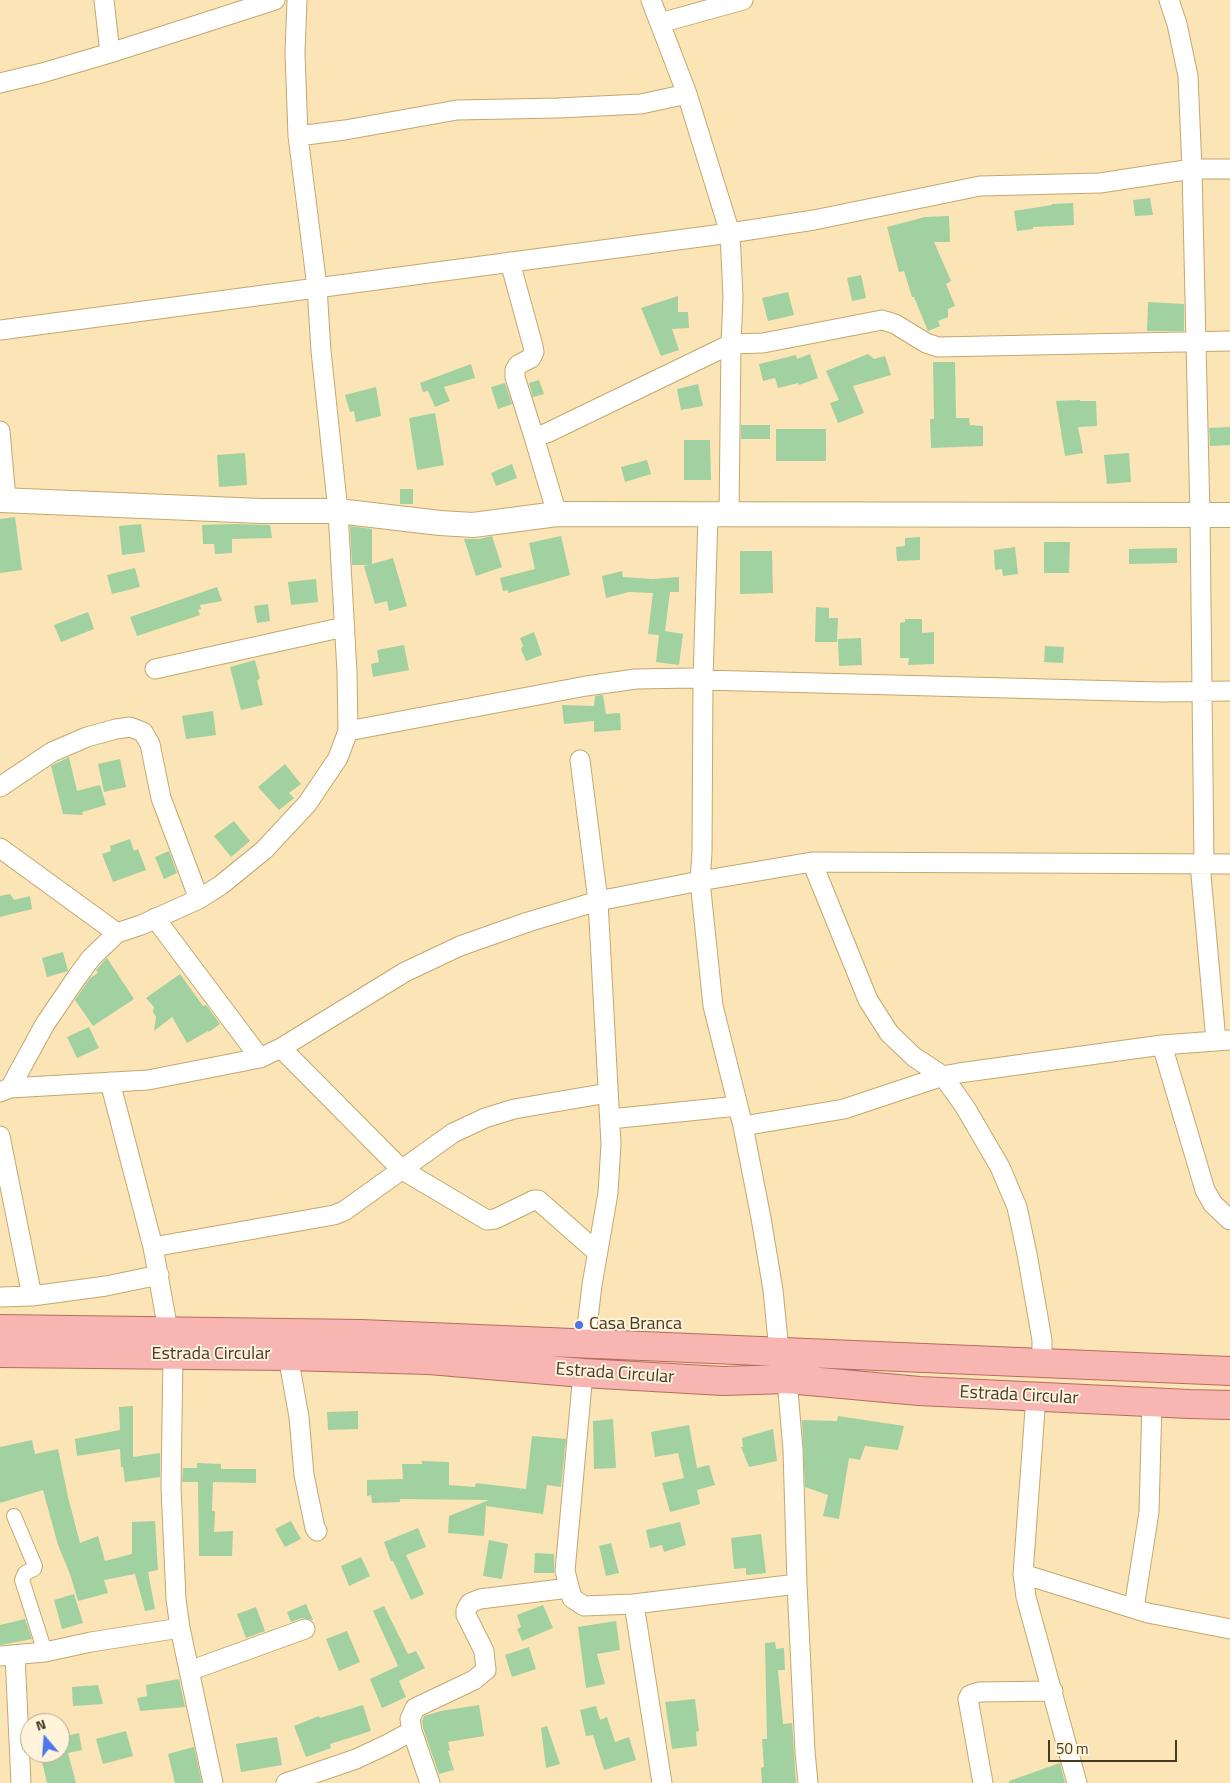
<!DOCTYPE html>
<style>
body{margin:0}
#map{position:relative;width:1230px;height:1783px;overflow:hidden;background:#fbe4b5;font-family:"Titillium Web",sans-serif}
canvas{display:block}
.north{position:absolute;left:20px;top:1713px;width:50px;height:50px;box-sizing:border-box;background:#fff3dc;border:1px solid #b5a992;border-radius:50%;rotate:342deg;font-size:14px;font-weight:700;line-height:20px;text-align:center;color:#463b22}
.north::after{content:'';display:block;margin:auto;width:18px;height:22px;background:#4a78ea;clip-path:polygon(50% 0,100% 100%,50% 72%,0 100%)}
.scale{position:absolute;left:1048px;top:1740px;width:129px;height:22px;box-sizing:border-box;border:2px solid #463b22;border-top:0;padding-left:6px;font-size:15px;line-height:18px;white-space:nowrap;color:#463b22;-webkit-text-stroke:4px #fff3dc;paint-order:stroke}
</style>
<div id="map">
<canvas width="1230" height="1783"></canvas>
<div class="north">N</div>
<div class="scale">50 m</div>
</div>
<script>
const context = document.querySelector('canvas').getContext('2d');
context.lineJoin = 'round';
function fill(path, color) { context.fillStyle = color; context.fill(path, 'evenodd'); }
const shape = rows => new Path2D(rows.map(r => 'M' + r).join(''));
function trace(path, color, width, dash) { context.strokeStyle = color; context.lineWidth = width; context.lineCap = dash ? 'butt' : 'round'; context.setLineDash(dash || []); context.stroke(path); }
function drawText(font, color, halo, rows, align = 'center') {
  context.font = font + ' "Titillium Web",sans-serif'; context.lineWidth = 4; context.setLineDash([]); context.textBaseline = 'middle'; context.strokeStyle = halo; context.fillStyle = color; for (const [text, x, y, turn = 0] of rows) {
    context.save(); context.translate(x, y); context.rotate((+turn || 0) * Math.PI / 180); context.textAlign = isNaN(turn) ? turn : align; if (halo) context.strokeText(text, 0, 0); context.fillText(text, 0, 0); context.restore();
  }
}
fill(shape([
 [1150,198,1153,215,1135,216,1133,200],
 [1073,203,1074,225,1033,227,1033,229,1017,231,1014,211,1052,205,1052,204],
 [949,216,950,242,934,242,951,281,946,284,955,306,948,309,948,317,938,321,940,326,928,331,914,297,912,297,904,271,899,272,887,227,925,217],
 [861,275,866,298,852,301,847,278],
 [788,292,794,315,768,321,762,298],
 [678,296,678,312,688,312,689,328,672,329,679,350,661,356,641,308],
 [1148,302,1184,304,1184,331,1147,331],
 [810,354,818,378,799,385,798,383,778,388,775,378,763,381,759,364,796,355,797,359],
 [868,354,874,359,885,356,891,375,853,386,864,413,838,423,830,403,839,400,826,371],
 [933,362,955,362,956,418,969,418,970,425,983,426,983,446,931,448,930,419,934,419],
 [471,364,475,378,444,387,450,401,435,407,428,391,423,392,420,383],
 [539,380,544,394,533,397,529,383],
 [505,383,512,404,498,409,491,387],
 [698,384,703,406,681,410,677,389],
 [376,387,381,416,356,422,354,411,350,412,345,395],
 [1080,400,1080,401,1096,401,1097,426,1078,427,1083,453,1065,456,1056,401],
 [435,413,444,465,417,470,409,418],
 [741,425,770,425,770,439,741,439],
 [1230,427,1230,445,1210,446,1209,428],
 [776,429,826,429,826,461,776,461],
 [684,440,710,440,711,480,684,480],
 [245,453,247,485,219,487,217,455],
 [1129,453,1131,482,1107,484,1104,455],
 [647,460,651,474,625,482,621,467],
 [512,464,517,478,496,486,491,473],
 [400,489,413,489,413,504,400,504],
 [15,517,22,570,0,573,0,519],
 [141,524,145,552,122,555,119,526],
 [235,524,270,525,272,538,232,539,232,553,215,554,214,544,203,544,202,525],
 [350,526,372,529,372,564,393,558,407,606,389,611,387,601,375,604,364,566,369,565,352,565],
 [492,536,502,567,476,576,464,539,479,539],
 [561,536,570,575,508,593,508,590,503,591,500,578,535,569,529,543],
 [920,537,920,560,897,561,896,547,905,546,905,538],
 [1044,542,1070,542,1069,573,1044,573],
 [1015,547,1018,574,1003,576,1002,569,995,570,994,550],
 [1177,548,1177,563,1129,564,1129,549],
 [740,551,772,551,773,593,740,594],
 [135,568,140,587,112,594,107,575],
 [622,571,623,577,653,579,679,577,679,592,670,592,665,631,683,634,679,665,656,662,659,635,648,634,653,593,629,592,606,598,602,576],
 [316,579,318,602,291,605,288,582],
 [217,587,222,601,200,605,201,609,198,610,200,615,137,636,130,617],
 [268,604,270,621,257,623,254,606],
 [816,607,829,608,829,618,838,618,837,642,815,642],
 [88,612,94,629,61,642,54,625],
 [905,619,922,619,922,633,934,632,934,664,908,665,909,658,900,658,900,623,905,622],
 [534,632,542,655,526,661,521,649,523,646,520,638],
 [861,638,862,665,839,666,838,639],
 [404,645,409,670,373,677,371,664,379,662,377,650],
 [1045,646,1064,647,1063,663,1044,662],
 [255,660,260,679,257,680,263,705,241,710,230,667],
 [603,695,606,714,620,713,621,730,594,732,594,721,564,724,562,705,594,706,595,696],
 [213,711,216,735,186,739,182,716],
 [69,757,77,791,100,785,106,805,82,812,83,815,63,814,51,766],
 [120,759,126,787,104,792,98,764],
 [285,764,301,784,289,793,294,798,279,810,258,787],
 [234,821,250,841,231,857,214,836],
 [130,839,134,851,138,849,146,870,113,882,102,854,111,851,110,846],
 [169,851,177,873,164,879,155,857],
 [10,894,14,900,30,896,32,909,0,917,0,896],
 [63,952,68,971,47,977,42,958],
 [107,958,134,999,93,1026,75,1000,90,978,98,973,96,970],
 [180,974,203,1006,206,1005,220,1024,209,1032,208,1031,187,1043,172,1017,154,1031,156,1017,153,1012,154,1007,146,998],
 [89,1027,99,1048,77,1058,67,1037],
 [133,1406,133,1457,160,1453,160,1477,125,1482,123,1467,121,1467,120,1449,77,1456,75,1439,120,1430,119,1407],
 [358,1411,358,1429,328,1430,327,1412],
 [838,1416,904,1426,898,1450,865,1446,860,1460,849,1458,839,1519,823,1516,828,1495,805,1487,802,1420,837,1421],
 [613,1419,616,1468,594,1469,593,1421],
 [689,1425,697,1468,709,1465,715,1485,697,1490,700,1504,670,1512,662,1483,684,1478,678,1453,655,1457,651,1432],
 [773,1429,777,1461,749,1467,741,1447,743,1447,742,1438],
 [532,1436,566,1439,561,1487,547,1485,543,1514,486,1506,484,1536,448,1533,449,1516,489,1500,400,1499,400,1502,372,1503,371,1495,367,1496,367,1480,403,1479,402,1464,422,1464,422,1461,449,1462,449,1485,475,1487,476,1483,526,1489],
 [32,1440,35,1454,58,1449,68,1497,80,1543,98,1536,105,1561,132,1554,132,1522,155,1521,158,1570,148,1572,155,1609,145,1611,135,1574,104,1580,108,1593,78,1601,70,1574,58,1545,43,1490,0,1503,0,1447],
 [197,1463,221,1464,221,1469,256,1469,256,1483,213,1482,212,1511,215,1511,214,1532,233,1531,232,1556,199,1556,198,1482,182,1482,183,1468,197,1468],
 [291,1521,301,1539,285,1547,275,1529],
 [680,1522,686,1545,664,1552,662,1545,650,1548,646,1530],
 [418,1528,426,1547,406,1555,424,1594,411,1600,393,1561,391,1561,384,1542],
 [761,1534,766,1573,746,1575,746,1568,734,1569,731,1538],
 [489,1540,508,1544,502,1579,483,1576],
 [611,1543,619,1573,606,1576,599,1546],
 [535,1553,554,1554,554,1573,534,1573],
 [361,1557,370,1576,349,1586,341,1566],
 [74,1594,83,1623,62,1629,54,1600],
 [306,1604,313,1620,302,1618,291,1622,287,1612],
 [543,1605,553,1628,522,1641,517,1629,521,1627,517,1615],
 [384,1606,408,1654,416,1651,425,1668,399,1681,406,1697,382,1708,370,1679,398,1666,373,1611],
 [256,1607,265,1631,246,1638,237,1614],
 [25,1619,32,1639,0,1645,0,1625],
 [616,1621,620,1650,597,1654,605,1684,586,1688,578,1627],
 [347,1631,360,1662,339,1671,326,1639],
 [775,1642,776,1649,784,1648,785,1670,778,1670,783,1724,792,1723,796,1783,762,1783,761,1768,764,1767,762,1739,767,1739,765,1643],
 [529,1647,536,1669,512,1677,505,1655],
 [179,1679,185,1707,140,1711,137,1698,147,1696,146,1685],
 [98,1685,103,1704,73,1706,72,1687],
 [695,1699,699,1731,696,1732,697,1746,672,1749,665,1702],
 [363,1705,371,1731,330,1744,331,1748,306,1757,294,1726,319,1716,320,1718],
 [479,1705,484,1736,448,1742,450,1750,448,1751,454,1770,439,1774,423,1728,422,1721,424,1716,441,1711],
 [596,1706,600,1720,607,1717,615,1742,629,1737,636,1760,604,1770,593,1735,586,1736,580,1710],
 [547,1726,560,1764,546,1768,541,1728],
 [126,1731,133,1756,103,1764,96,1739],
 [79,1733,82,1750,68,1753,76,1783,47,1783,40,1753,65,1753,61,1737],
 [277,1737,282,1765,241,1772,236,1744],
 [194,1747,202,1783,175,1783,168,1754],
 [1060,1763,1065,1783,1009,1783,1009,1781]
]), '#a1d1a1');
const pedestrian = shape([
 [14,1516,35,1566,34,1569,25,1573,22,1580,45,1652]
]);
const minor = shape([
 [104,0,110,53],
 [651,0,687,94,730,233,733,297,731,344,729,515],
 [1169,0,1177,24,1188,76,1192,169,1200,515,1204,864],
 [660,23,743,0],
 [0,83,42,73,110,53,275,0],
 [298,136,345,130,457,110,558,108,641,104,687,94],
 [510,262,533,346,534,352,531,358,518,365,515,370,515,377,534,437],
 [0,330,730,233,814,220,980,186,1100,183,1192,169,1230,169],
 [0,431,6,499],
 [557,514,534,437,547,433,731,344,763,343,882,320,895,324,926,343,938,347,1230,341],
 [708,515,703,680,702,852,700,881,713,1006,743,1126,761,1218,773,1290,779,1351],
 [155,669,344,627],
 [348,731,586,686,636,679,694,678,703,680,1160,692,1230,691],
 [580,760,598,901,611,1144,608,1193,592,1285,585,1344],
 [0,787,52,752,87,737,116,729,130,727,143,732,150,744,161,798,199,899],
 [0,848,117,933],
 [812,862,868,1000,889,1033,914,1057,943,1076,965,1107,1000,1167,1017,1207,1027,1254,1042,1340,1042,1363],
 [1200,864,1216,1041],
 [155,918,260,1058],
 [1162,1045,1205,1190,1213,1204,1230,1220],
 [281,1048,401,1169,487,1220,495,1219,534,1200,538,1200,597,1252],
 [110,1082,153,1247,168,1330],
 [10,1088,45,1024,77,977,91,958,117,933,141,925,199,899,221,885,264,850,307,804,338,758,348,731,347,672,338,511,321,351,317,287,298,136,295,53,297,0],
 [0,1092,10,1088,148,1080,260,1058,281,1048,405,972,460,946,528,922,598,901,700,881,812,862,1230,864],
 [610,1119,738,1106],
 [743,1126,844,1109,943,1076,959,1073,1162,1045,1230,1040],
 [0,1136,32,1296],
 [153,1247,334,1215,344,1211,453,1133,485,1118,514,1109,608,1093],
 [0,1297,32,1296,106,1286,159,1275],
 [173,1355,171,1487,176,1599,180,1628,213,1783],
 [288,1356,299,1417,304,1475,315,1528,317,1531],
 [583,1373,565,1571,572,1598,584,1606,634,1604,797,1584],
 [787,1379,793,1450,797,1584,805,1752,808,1783],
 [1036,1396,1023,1574,1026,1597,1077,1783],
 [1023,1574,1148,1613,1230,1629],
 [634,1604,662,1783],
 [1134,1608,1149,1512,1152,1402],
 [15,1655,21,1783],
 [0,1656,45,1652,91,1642,180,1628],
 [189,1671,305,1629],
 [412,1731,430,1783],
 [286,1783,356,1759,388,1744,412,1731,410,1719,415,1708,474,1680,486,1670,484,1651,466,1615,466,1610,470,1603,480,1599,569,1588],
 [983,1783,968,1699,970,1695,979,1692,1053,1691]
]);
const tertiary = shape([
 [0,500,261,511,338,511,440,523,473,525,557,514,1230,515]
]);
const primary = shape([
 [0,1329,361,1334,1230,1371],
 [0,1353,288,1356,429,1360,583,1373,723,1381,787,1379,919,1391,1189,1404,1230,1405]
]);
trace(pedestrian, '#c3a86e', 16);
trace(minor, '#c3a86e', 21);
trace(tertiary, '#c3a86e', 26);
trace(primary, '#b66c5e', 30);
trace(pedestrian, '#fff', 14);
trace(minor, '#fff', 19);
trace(tertiary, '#fff', 24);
trace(primary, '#f8b6b2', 28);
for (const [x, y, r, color] of [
 [579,1325,5,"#4a78ea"]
]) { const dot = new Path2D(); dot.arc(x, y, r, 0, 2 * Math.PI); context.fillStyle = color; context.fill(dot); trace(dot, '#fff3dc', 2); }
drawText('18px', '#463b22', '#fff3dc', [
 ["Casa Branca",589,1325]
], 'left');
drawText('18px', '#463b22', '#fff3dc', [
 ["Estrada Circular",211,1355],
 ["Estrada Circular",615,1374,4],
 ["Estrada Circular",1019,1396,3]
]);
</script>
